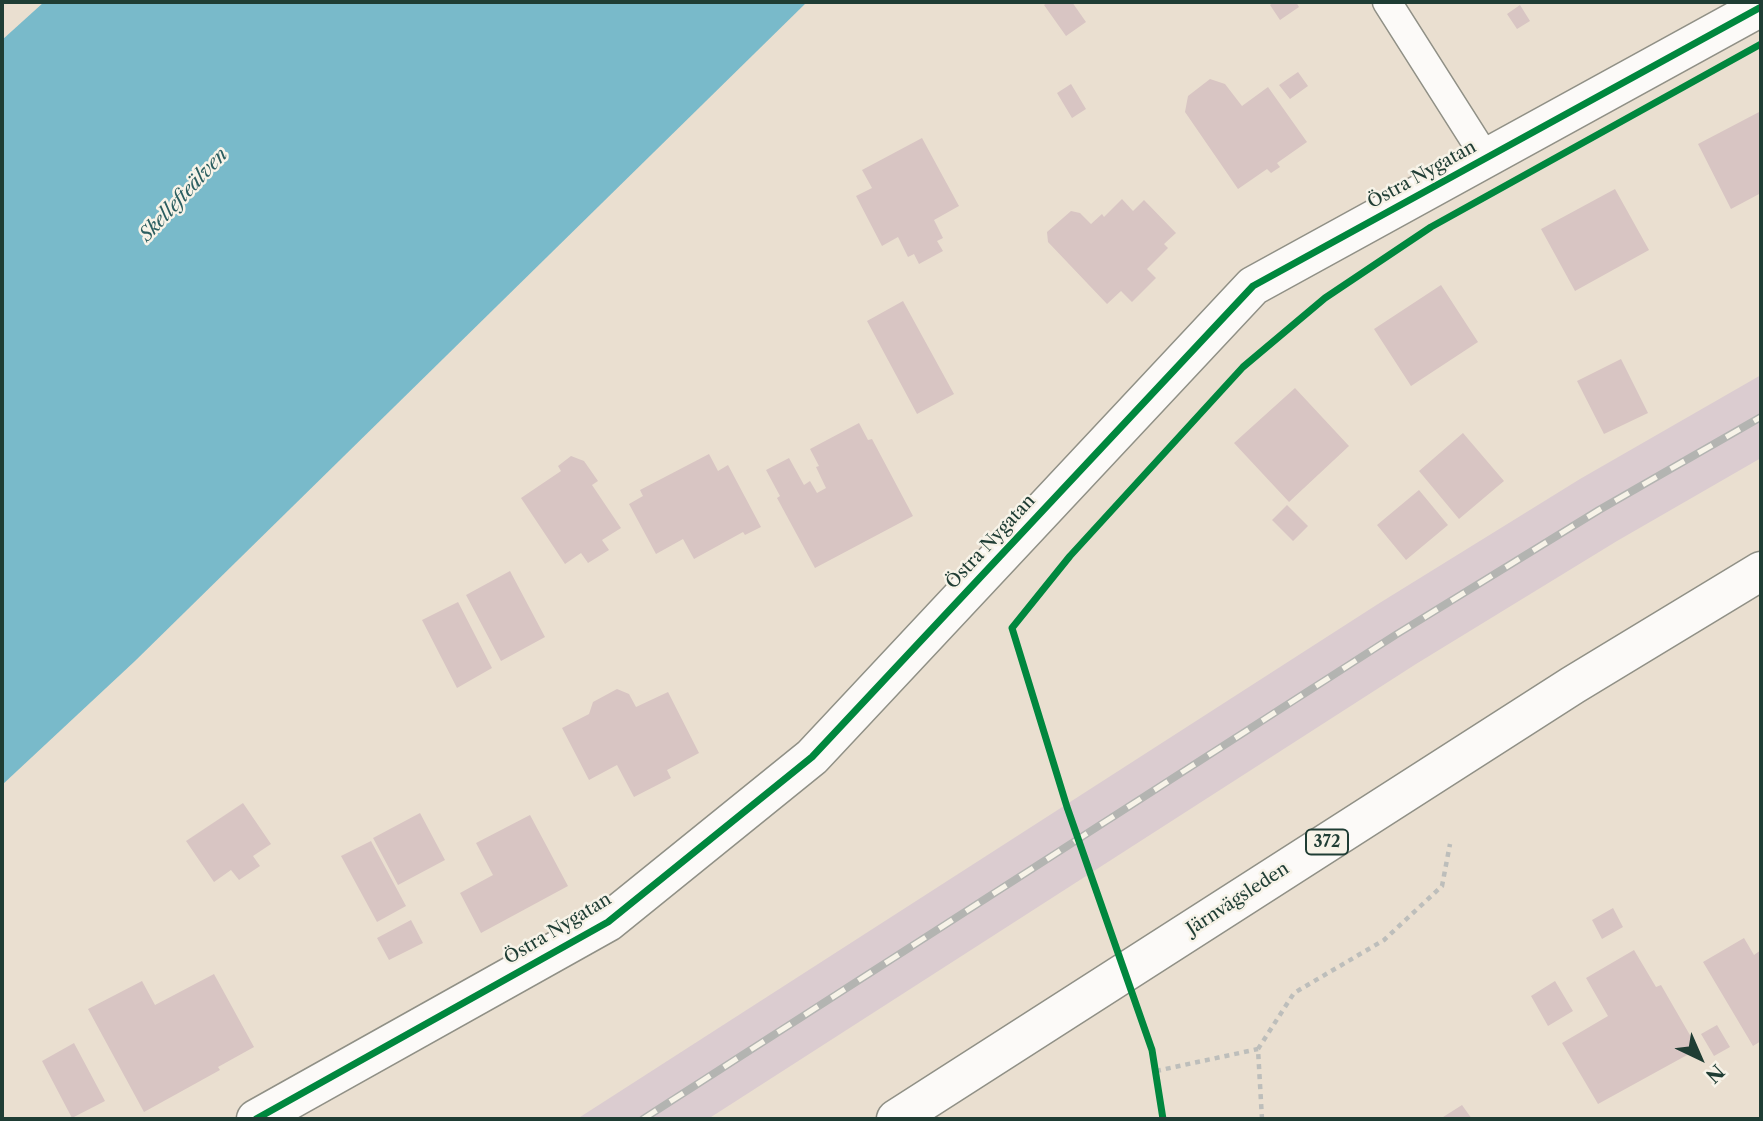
<!DOCTYPE html>
<meta charset="utf-8">
<style>
body{margin:0}
#map{position:relative;width:1763px;height:1121px;overflow:hidden;background:#eadfd0;font-family:"Libre Caslon Text",serif}
canvas{display:block}
.frame{position:absolute;inset:0;border:4px solid #1f3d34;pointer-events:none}
.north{position:absolute;left:1665px;top:1023px;width:70px;height:70px;-webkit-text-stroke:5px #f7f3e8;paint-order:stroke;rotate:136deg;font-size:19px;font-weight:700;line-height:28px;text-align:center;color:#1f3d34}
.north::after{content:'';display:block;margin:auto;width:24px;height:32px;background:#1f3d34;clip-path:polygon(50% 0,100% 100%,50% 72%,0 100%)}
</style>
<div id="map">
<canvas width="1763" height="1121"></canvas>
<div class="frame"></div>
<div class="north">N</div>
</div>
<script>
const context = document.querySelector('canvas').getContext('2d');
context.lineJoin = 'round';
function fill(path, color) { context.fillStyle = color; context.fill(path, 'evenodd'); }
const shape = rows => new Path2D(rows.map(r => 'M' + r).join(''));
function trace(path, color, width, dash) { context.strokeStyle = color; context.lineWidth = width; context.lineCap = dash ? 'butt' : 'round'; context.setLineDash(dash || []); context.stroke(path); }
function drawText(font, color, halo, rows, align = 'center') {
  context.font = font + ' "Libre Caslon Text",serif'; context.lineWidth = 5; context.setLineDash([]); context.textBaseline = 'middle'; context.strokeStyle = halo; context.fillStyle = color; for (const [text, x, y, turn = 0] of rows) {
    context.save(); context.translate(x, y); context.rotate((+turn || 0) * Math.PI / 180); context.textAlign = isNaN(turn) ? turn : align; if (halo) context.strokeText(text, 0, 0); context.fillText(text, 0, 0); context.restore();
  }
}
fill(shape([
 [1761,375,1761,458,1617,541,1416,664,708,1119,577,1119,1378,604,1580,479]
]), '#dbccd0');
fill(shape([
 [44,2,807,2,135,661,2,785,2,40]
]), '#79baca');
fill(shape([
 [1048,2,1072,2,1086,22,1066,36,1044,5],
 [1274,2,1296,2,1299,7,1280,20,1270,5],
 [1520,5,1530,21,1517,29,1507,14],
 [1298,72,1308,86,1290,99,1279,85],
 [1210,79,1225,84,1242,106,1268,87,1307,142,1277,163,1280,167,1271,173,1267,169,1238,189,1185,112,1188,96],
 [1071,84,1086,109,1072,118,1057,93],
 [1761,111,1761,193,1731,209,1698,144],
 [922,138,959,206,934,220,943,238,937,241,943,251,919,264,914,254,908,257,898,237,882,246,856,196,872,188,862,170],
 [1615,189,1649,250,1575,291,1541,229],
 [1122,199,1133,211,1144,200,1176,233,1164,244,1168,248,1147,269,1156,278,1132,302,1121,291,1107,304,1048,242,1047,232,1071,211,1080,213,1091,224,1102,214,1104,217],
 [1441,285,1478,342,1411,386,1374,329],
 [903,301,954,394,917,414,867,321],
 [1621,359,1648,413,1604,434,1577,381],
 [1295,388,1349,446,1289,502,1234,443],
 [859,423,868,440,872,439,913,516,815,568,777,498,780,496,766,470,789,458,804,485,810,481,817,493,826,488,816,467,819,466,810,449],
 [1463,433,1504,481,1459,519,1419,471],
 [709,454,718,471,728,465,761,527,745,535,743,532,694,559,683,539,656,554,629,504,643,496,640,490],
 [571,456,584,461,598,481,592,485,621,528,602,540,609,550,588,563,581,553,565,564,521,498,561,471,558,466],
 [1419,490,1448,525,1406,560,1377,525],
 [1287,505,1308,526,1293,541,1272,520],
 [510,571,545,637,501,661,466,595],
 [458,602,492,668,457,688,422,620],
 [617,689,629,694,636,707,668,692,699,753,667,770,671,778,634,797,617,765,589,780,562,728,589,714,593,702],
 [243,803,271,844,253,856,260,866,239,880,231,870,214,882,186,841],
 [420,813,445,860,398,885,373,838],
 [530,815,568,886,481,933,460,893,493,875,476,843],
 [371,841,406,906,377,922,341,856],
 [1613,908,1623,927,1602,939,1592,920],
 [411,920,423,943,389,960,377,938],
 [1744,938,1754,955,1761,950,1761,1041,1753,1046,1703,962],
 [1634,950,1656,987,1661,985,1698,1049,1598,1104,1562,1043,1608,1016,1586,978],
 [214,974,254,1047,218,1067,220,1070,144,1112,88,1009,142,981,155,1005],
 [1555,981,1573,1011,1548,1026,1531,996],
 [1717,1025,1730,1047,1714,1056,1701,1034],
 [74,1043,105,1101,72,1118,42,1061],
 [1462,1105,1472,1119,1440,1119]
]), '#d8c5c3');
const lane = shape([
 [1387,2,1486,158]
]);
const street = shape([
 [256,1119,608,922,812,757,1253,286,1761,7]
]);
const primary = shape([
 [896,1119,1573,685,1761,571]
]);
trace(lane, '#909086', 31);
trace(street, '#909086', 41);
trace(primary, '#909086', 41);
trace(shape([
 [1156,1071,1258,1049],
 [1262,1119,1258,1049,1294,993,1384,940,1442,886,1450,844]
]), '#bdbebb', 4.5, [5, 5]);
trace(lane, '#fcfaf8', 28);
trace(street, '#fcfaf8', 38);
trace(primary, '#fcfaf8', 38);
const rail = shape([
 [643,1119,1397,634,1599,510,1761,417]
]);
trace(rail, '#b3b4b1', 8);
trace(rail, '#f7f3e8', 5, [16]);
trace(shape([
 [256,1119,608,922,812,757,1253,286,1761,7],
 [1163,1119,1152,1050,1067,807,1012,628,1070,556,1243,367,1325,298,1431,227,1761,44]
]), '#00873e', 7);
for (const [x, y, w] of [
 [1327,842,42]
]) { const box = new Path2D(); box.roundRect(x - w / 2, y - 12.5, w, 25, 5); context.fillStyle = '#f7f3e8'; context.fill(box); trace(box, '#1f3d34', 2); }
drawText('bold 16px', '#1f3d34', null, [
 ["372",1327,842]
]);
drawText('18px', '#1f3d34', '#f7f3e8', [
 ["Östra Nygatan",1422,175,-29],
 ["Östra Nygatan",991,542,-47],
 ["Järnvägsleden",1238,899,-33],
 ["Östra Nygatan",558,929,-31]
]);
drawText('italic 19px', '#2b5e60', '#f7f3e8', [
 ["Skellefteälven",184,195,-47]
]);
</script>
